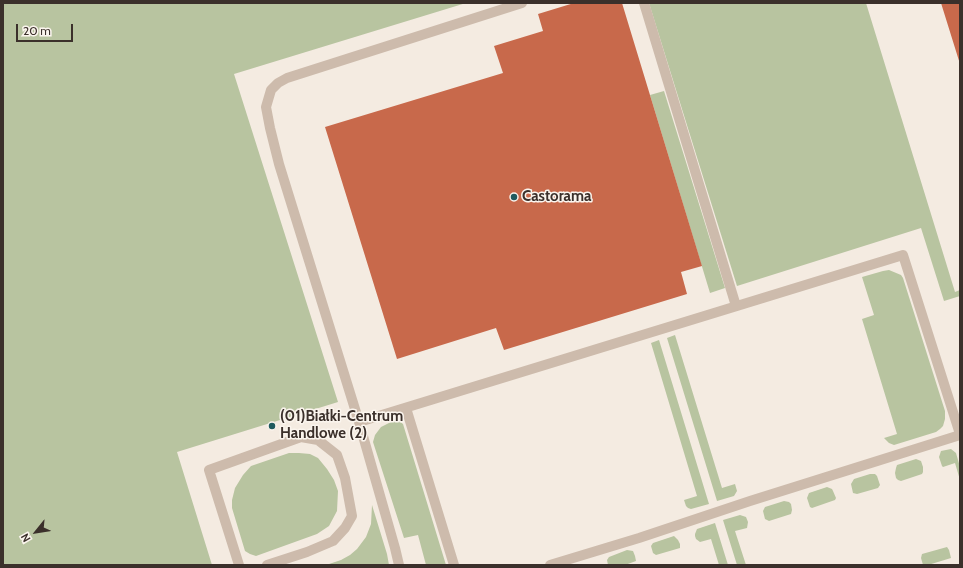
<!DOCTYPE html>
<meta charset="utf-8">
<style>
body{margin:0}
#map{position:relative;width:963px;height:568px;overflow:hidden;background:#f4ebe1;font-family:Cabin,sans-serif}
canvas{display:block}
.frame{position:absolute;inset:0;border:4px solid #3b302b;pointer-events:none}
.north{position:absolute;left:16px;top:512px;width:40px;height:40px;-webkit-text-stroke:3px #fbf5ee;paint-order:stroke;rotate:240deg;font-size:11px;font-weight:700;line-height:16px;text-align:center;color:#3b302b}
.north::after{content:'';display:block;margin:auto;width:14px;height:18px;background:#3b302b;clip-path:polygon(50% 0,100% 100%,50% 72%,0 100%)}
.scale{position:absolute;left:16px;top:24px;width:57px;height:18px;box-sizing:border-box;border:2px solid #3b302b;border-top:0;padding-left:5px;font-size:12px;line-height:14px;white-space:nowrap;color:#3b302b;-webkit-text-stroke:3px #fbf5ee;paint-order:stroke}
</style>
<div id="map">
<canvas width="963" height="568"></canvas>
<div class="frame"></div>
<div class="north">N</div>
<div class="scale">20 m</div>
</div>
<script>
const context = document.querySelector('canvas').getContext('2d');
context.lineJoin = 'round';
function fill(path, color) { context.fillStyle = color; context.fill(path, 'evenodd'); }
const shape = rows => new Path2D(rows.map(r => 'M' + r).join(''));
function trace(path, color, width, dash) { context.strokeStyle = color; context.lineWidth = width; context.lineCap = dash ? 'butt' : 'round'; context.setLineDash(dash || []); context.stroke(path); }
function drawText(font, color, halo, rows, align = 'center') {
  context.font = font + ' Cabin,sans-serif'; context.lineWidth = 3; context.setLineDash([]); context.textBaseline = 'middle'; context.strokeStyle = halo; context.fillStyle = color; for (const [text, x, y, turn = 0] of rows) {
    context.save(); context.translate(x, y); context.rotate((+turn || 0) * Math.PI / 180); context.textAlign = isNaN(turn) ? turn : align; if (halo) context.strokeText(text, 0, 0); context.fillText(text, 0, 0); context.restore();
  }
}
fill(shape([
 [3,3,466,3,234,74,338,402,177,452,212,565,3,565],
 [649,3,866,3,955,292,960,290,960,296,944,301,921,228,737,286],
 [664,91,725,288,710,293,650,95],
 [889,270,901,275,903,278,945,411,945,419,943,426,940,429,936,432,894,445,889,443,884,438,897,434,862,319,874,315,862,277,883,271],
 [675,335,722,488,735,484,737,491,734,496,717,501,667,338],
 [659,340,709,504,691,509,688,508,686,506,684,500,697,496,651,343],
 [399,421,403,424,446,565,426,565,418,535,404,538,373,442,375,435,381,427,391,422],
 [951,449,956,453,960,467,960,480,955,463,943,467,942,466,939,457,941,451],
 [289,453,299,453,310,454,318,458,327,469,334,480,338,491,337,511,329,526,317,534,256,556,250,554,245,551,232,508,232,500,235,488,243,475,251,466],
 [916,459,921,461,923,467,923,472,922,474,901,481,898,480,896,478,895,473,896,468,897,465],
 [870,474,875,474,877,476,880,485,878,488,857,494,853,493,851,484,854,479],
 [827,487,832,489,833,491,836,498,835,500,812,508,810,507,807,498,809,493],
 [784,501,789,502,791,504,792,510,791,514,769,521,765,519,763,511,765,507],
 [372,505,387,554,389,565,326,565,341,560,350,555,357,549,366,537,371,524],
 [740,515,746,517,748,522,747,528,735,531,746,565,737,565,723,520],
 [715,523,728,565,719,565,711,539,700,542,696,539,695,536,695,534,697,529],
 [674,536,678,540,680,544,680,548,656,555,653,553,651,546,653,543],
 [947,547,949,550,951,558,928,565,923,565,921,558,922,554],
 [627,550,633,551,635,556,636,561,625,565,608,565,607,560,609,557]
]), '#b8c4a0');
fill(shape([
 [574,3,622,3,702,266,681,272,687,294,504,350,496,328,397,359,325,127,503,73,494,46,543,31,538,14],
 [941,3,960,3,960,64]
]), '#c8694b');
trace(shape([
 [644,3,736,306],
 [406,408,454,565],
 [359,422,903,255,960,434],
 [239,565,209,470,301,437,318,440,337,455,345,478,352,516,345,528,333,541,307,552,267,565],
 [399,565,395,548,359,422,279,164,270,128,266,107,271,90,278,83,287,78,522,3],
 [550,565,639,538,750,501,960,435]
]), '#cdbbac', 10);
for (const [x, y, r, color] of [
 [514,197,4,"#1f5a5e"],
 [272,426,4,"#1f5a5e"]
]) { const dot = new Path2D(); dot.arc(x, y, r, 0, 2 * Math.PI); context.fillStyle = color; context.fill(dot); trace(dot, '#fbf5ee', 1.5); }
drawText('bold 15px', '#3b302b', '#fbf5ee', [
 ["Castorama",522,197],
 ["(01)Białki-Centrum",280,417],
 ["Handlowe (2)",280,434]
], 'left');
</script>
